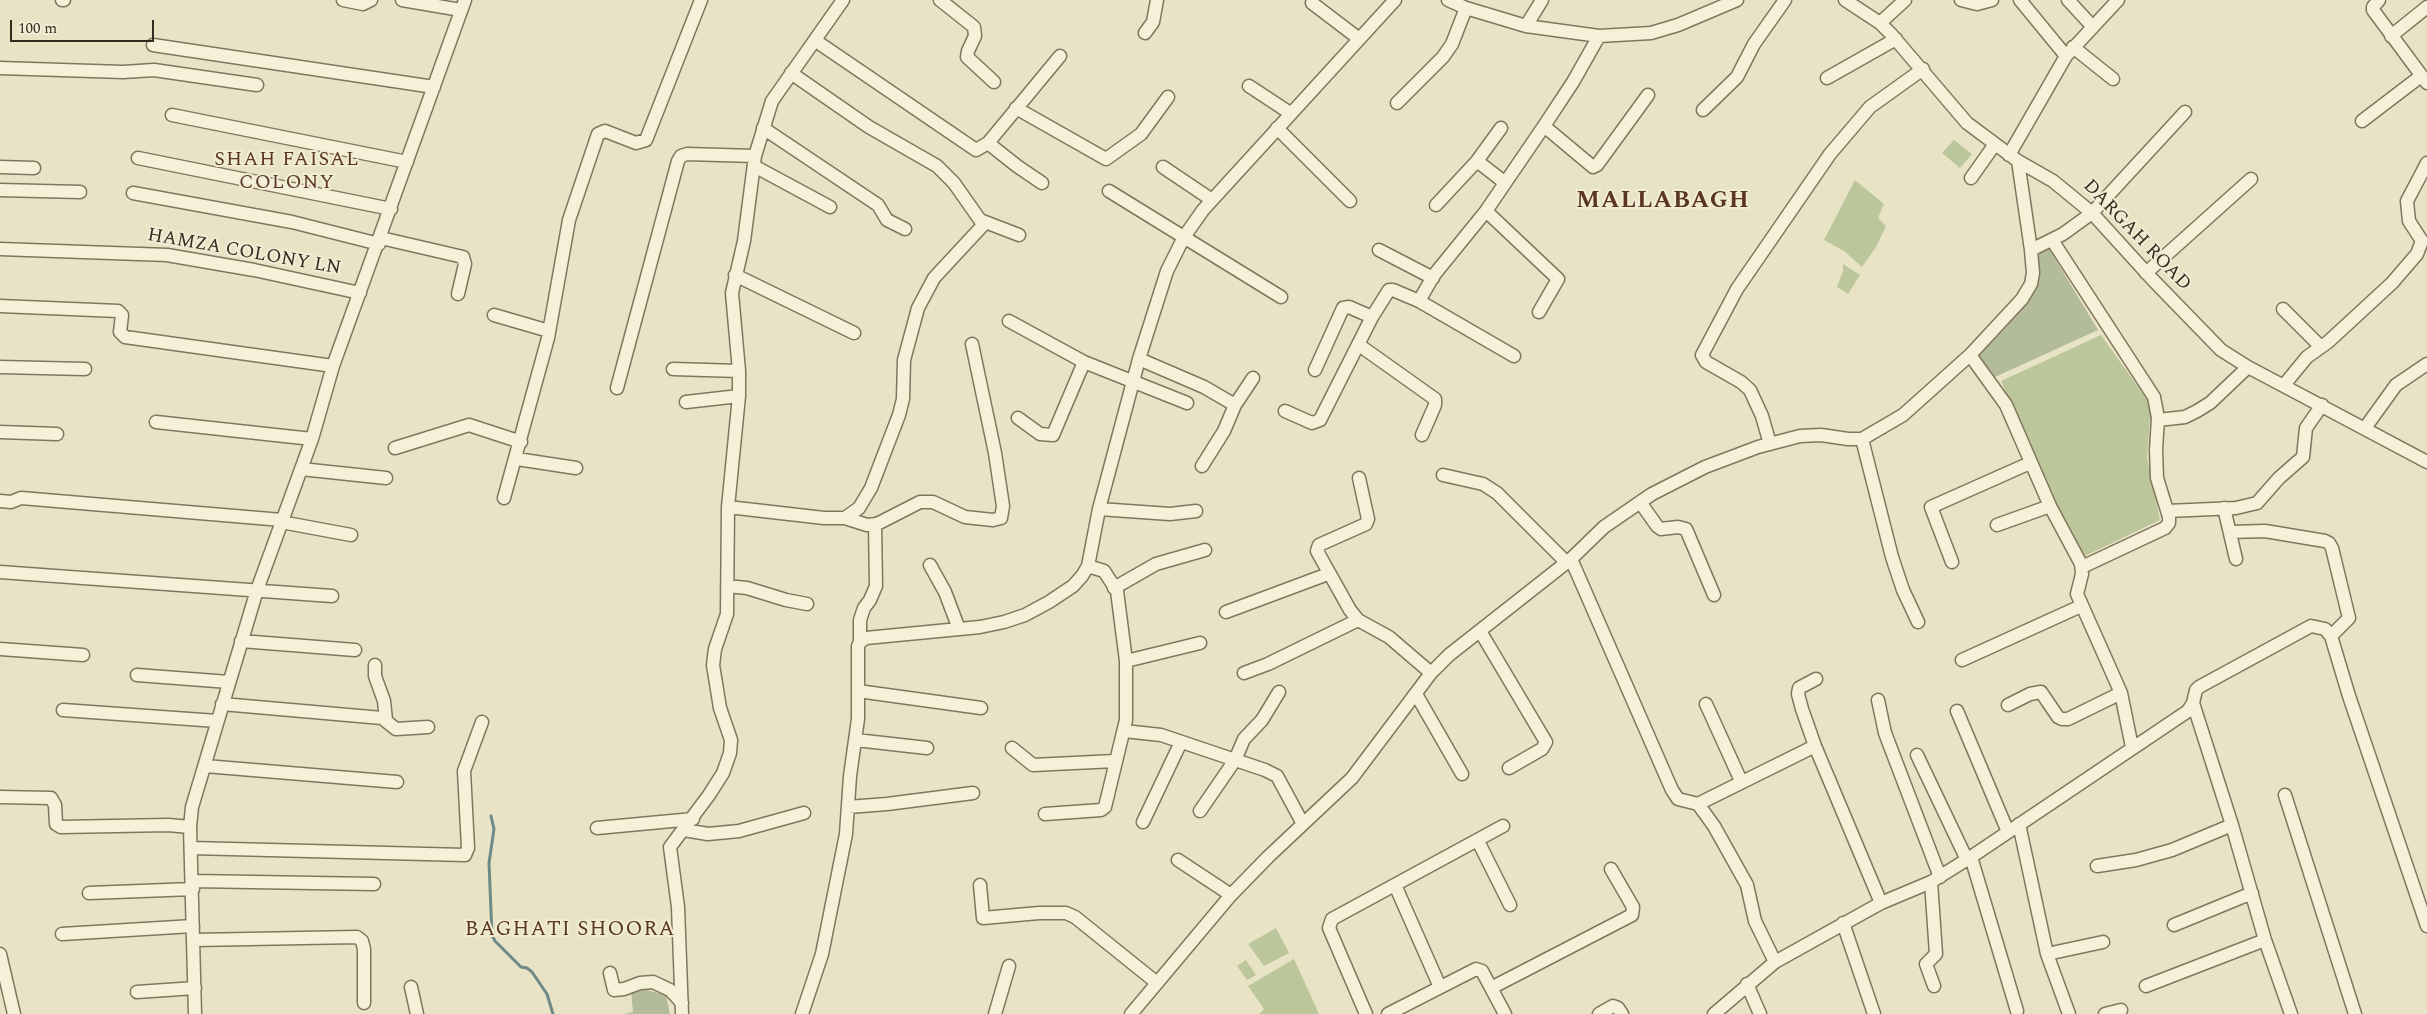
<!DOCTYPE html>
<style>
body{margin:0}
#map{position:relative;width:2427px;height:1014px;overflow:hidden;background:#e9e3c6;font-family:Spectral,serif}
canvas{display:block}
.scale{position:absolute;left:10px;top:20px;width:144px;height:22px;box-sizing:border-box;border:2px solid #342c20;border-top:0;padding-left:6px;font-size:15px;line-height:18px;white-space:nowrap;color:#342c20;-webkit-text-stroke:4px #f1edd4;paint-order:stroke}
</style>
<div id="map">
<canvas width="2427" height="1014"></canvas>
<div class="scale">100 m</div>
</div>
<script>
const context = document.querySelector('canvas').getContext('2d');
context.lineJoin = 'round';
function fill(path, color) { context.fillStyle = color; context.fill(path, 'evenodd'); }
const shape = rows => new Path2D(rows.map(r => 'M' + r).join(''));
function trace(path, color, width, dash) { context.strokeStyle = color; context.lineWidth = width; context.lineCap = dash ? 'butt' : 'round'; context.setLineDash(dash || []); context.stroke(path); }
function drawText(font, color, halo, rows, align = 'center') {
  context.font = font + ' Spectral,serif'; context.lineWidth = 4; context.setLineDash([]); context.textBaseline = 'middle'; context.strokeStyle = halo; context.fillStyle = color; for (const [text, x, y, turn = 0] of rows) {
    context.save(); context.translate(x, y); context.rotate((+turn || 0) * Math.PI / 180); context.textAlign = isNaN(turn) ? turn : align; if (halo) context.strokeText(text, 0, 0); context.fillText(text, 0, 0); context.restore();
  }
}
fill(shape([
 [1954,140,1972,154,1960,168,1942,153],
 [1855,180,1884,204,1878,218,1886,226,1876,247,1862,267,1844,251,1824,240],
 [1843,264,1860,275,1848,294,1837,287,1843,271],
 [2101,335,2151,405,2147,457,2160,520,2085,556,2049,490,2001,381],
 [1276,928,1289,953,1264,966,1248,944],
 [1294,959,1319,1014,1259,1014,1264,1009,1248,986],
 [1246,960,1256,975,1247,980,1237,966]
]), '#bcc69b');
fill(shape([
 [2048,247,2098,330,1995,377,1976,354,2028,299,2036,252],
 [639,988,666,995,670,1014,624,1014,633,1012,631,990]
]), '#b3bc99');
trace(shape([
 [491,816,494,829,489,863,492,935,495,941,521,967,527,968,532,972,547,994,553,1014]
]), '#6e8a87', 3);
const minor = shape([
 [62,0,64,0],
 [343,0,363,4,371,0],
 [402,0,461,10],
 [940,0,974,27,975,36,968,51,967,57,994,82],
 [1448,0,1466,8,1526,26,1599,36,1651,33,1678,25,1737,0],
 [1845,0,1880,23,1891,34,1967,123,2018,161,2053,181,2092,213,2153,280,2221,350,2248,367,2427,462],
 [1961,0,1977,4,1992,0],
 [2020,0,2066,56],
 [2068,0,2092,26],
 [2379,0,2373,7,2373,10,2427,83],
 [1312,3,1358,38],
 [1880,23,1905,0],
 [1526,26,1542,0],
 [1145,33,1153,22,1157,0],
 [2391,36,2427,7],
 [816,41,976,150,988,143,1060,56],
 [153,45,434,87],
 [2073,47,2113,79],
 [0,68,123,72,154,70,257,85],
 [791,73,869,127,937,166,954,183,980,220,1019,235],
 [1827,78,1896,39],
 [1249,86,1290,113],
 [1397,103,1443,57,1452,44,1466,8],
 [1016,108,1106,159,1141,134,1168,97],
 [1703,110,1737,77,1754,44,1785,0],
 [172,115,407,162],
 [2362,121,2421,76],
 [1544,126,1593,167,1597,165,1648,95],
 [763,128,878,205,887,220,905,229],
 [1277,128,1350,201],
 [988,143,1017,166,1042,183],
 [2009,155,2066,56,2118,0],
 [138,158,391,209],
 [1477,161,1504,182],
 [754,166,830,207],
 [0,167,34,168],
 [1163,167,1212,200],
 [1971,178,1995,144],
 [0,190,80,192],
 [1109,191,1281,297],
 [133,193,292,222,379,244],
 [1436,205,1477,161,1501,128],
 [1486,211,1558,279,1539,312],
 [381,238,463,257,465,264,458,294],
 [2052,240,2154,397,2158,418,2156,450,2157,478,2169,517,2169,523,2165,528,2082,567],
 [0,249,167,255,254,270,360,293],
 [1379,250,1433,278],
 [2031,250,2063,234,2092,213,2185,112],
 [2146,273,2251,179],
 [735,275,854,333],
 [1419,301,1434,275,1486,211,1544,126,1573,82,1599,36],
 [0,306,118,311,122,315,120,332,125,337,333,366],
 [2283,309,2321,347],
 [494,315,549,331],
 [1009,321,1084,362,1187,403],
 [1359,345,1435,399,1435,405,1422,435],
 [1970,355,2006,405,2050,506,2081,564,2082,574,2077,594,2121,693,2132,747],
 [1139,359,1204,387,1235,405],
 [0,367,85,369],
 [673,369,739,371],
 [1315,370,1343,308,1349,307,1372,317],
 [2284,385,2307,357,2328,342,2392,283,2417,254,2422,241,2409,221,2407,201,2427,163],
 [617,388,678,161,681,156,687,154,755,156],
 [686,402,739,396],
 [1285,411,1312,423,1320,420,1372,317,1389,290,1393,290,1419,301,1514,356],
 [1018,418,1040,434,1053,435,1084,362],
 [2158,420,2185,417,2197,411,2210,403,2248,367],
 [156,422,312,439],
 [2365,428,2396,385,2427,364],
 [0,432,57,434],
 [1862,439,1892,557,1903,590,1918,622],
 [1770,444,1762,416,1750,390,1741,382,1706,362,1702,355,1737,289,1830,154,1870,107,1923,69],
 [395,448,469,425,521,442],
 [517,459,576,468],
 [1202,466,1224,431,1235,405,1253,378],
 [301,469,386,478],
 [1443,475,1483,484,1497,493,1566,562],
 [1359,478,1368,519,1366,524,1319,545,1317,551,1350,610,1358,620,1389,637,1431,673],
 [504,498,548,338,569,220,598,134,605,131,636,143,646,140,701,0],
 [0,501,11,502,21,498,282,520],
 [1640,502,1657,526,1661,529,1678,527,1686,529,1714,595],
 [728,507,824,518,845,518,859,508,871,488,899,415,903,399,904,360,918,308,934,278,985,223],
 [2224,508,2236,559],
 [1099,509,1170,514,1196,511],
 [2167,511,2236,508,2257,503,2279,478,2303,457,2306,428,2322,405],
 [845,518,867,525,877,524,920,502,933,502,965,517,993,520,1001,518,1003,506,995,453,972,344],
 [281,522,351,535],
 [1997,525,2050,506],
 [2230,532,2265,531,2325,541,2329,543,2332,548,2349,618,2331,636],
 [1571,559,1672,790,1678,799,1698,804,1714,826,1747,885,1755,921,1775,962],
 [1952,562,1931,507,2030,463],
 [930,565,945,592,959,629],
 [0,572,332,596],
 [727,586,747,588,786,600,807,604],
 [1114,588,1156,564,1205,550],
 [1226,612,1328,574],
 [1480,631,1546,742,1542,749,1509,768],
 [241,641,355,650],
 [860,642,860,620,864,608,870,600,876,586,875,524],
 [0,649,83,655],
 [1962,660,2081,606],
 [1126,661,1200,643],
 [375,665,375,676,384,701,386,720],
 [1244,673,1268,664,1358,620],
 [137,675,229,682],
 [1816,679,1799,688,1798,694,1802,709,1815,746,1881,903],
 [858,691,981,708],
 [1416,694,1462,774],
 [1878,700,1885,733,1940,877],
 [2193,703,2232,825,2265,940,2291,1014],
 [222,704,382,718,396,729,428,727],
 [1706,704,1741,781],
 [2008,705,2030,694,2041,692,2058,717,2062,719,2068,719,2121,693],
 [63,710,217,721],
 [1957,711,2008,832],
 [1124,731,1161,735,1265,770,1277,776,1303,824],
 [856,740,927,748],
 [1012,748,1033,765,1115,761],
 [1917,755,1967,860],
 [205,766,397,782],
 [2285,795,2355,1014],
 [0,797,51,798,55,805,56,824,61,827,168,825,190,827],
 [1698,804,1815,746],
 [848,807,887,804,973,793],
 [1200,811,1235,760,1244,739,1262,720,1279,692],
 [1045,814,1101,810,1105,807,1126,720,1126,661,1117,591,1104,571,1088,566],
 [1143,822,1181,742],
 [2019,824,2047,954,2069,1014],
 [597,828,693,819],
 [684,830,708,834,739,831,804,813],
 [1478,841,1510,905],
 [191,848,465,855,468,848,464,771,482,722],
 [1971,857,2017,1011],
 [1178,860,1231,895],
 [2097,866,2136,860,2172,850,2232,825],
 [193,881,374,884],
 [1931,882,1936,954,1926,964,1934,986],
 [980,885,983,918,1039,913,1066,913,1075,917,1157,983],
 [1395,885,1440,987],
 [89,893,193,889],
 [1843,923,1874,1014],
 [2174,925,2252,893],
 [62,934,193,926],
 [194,940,357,937,362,941,364,949,364,1003],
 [0,954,14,1014],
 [2047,954,2103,942],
 [610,973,614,990,624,989,640,983,653,982,670,990,682,1003],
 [1747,984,1760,1014],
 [2146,986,2265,940],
 [411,987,417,1014],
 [1491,988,1632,915,1633,907,1611,869],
 [137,992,195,988],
 [195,1014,190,827,192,807,257,590,312,439,333,366,465,0],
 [682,1014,678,907,670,847,709,795,723,773,730,753,731,740,720,708,713,665,715,649,727,614,728,507,739,396,739,371,732,293,744,241,755,156,772,101,843,0],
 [802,1014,822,954,846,834,850,776,858,719,858,646,860,642,866,638,980,627,1004,622,1025,615,1049,602,1073,586,1082,576,1088,566,1099,509,1139,359,1167,271,1184,237,1203,210,1395,0],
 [995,1014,1009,966],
 [1131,1014,1231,895,1268,857,1352,778,1431,673,1449,655,1571,559,1604,527,1652,494,1705,467,1758,447,1800,436,1821,435,1848,439,1862,439,1903,415,1970,355,2022,299,2031,284,2033,273,2031,250,2018,161],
 [1366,1014,1329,928,1332,919,1503,826],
 [1388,1014,1476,969,1482,971,1505,1014],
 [1599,1014,1613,1006,1618,1008,1622,1014],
 [1714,1014,1775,962,1881,903,1931,882,1971,857,2188,711,2193,703,2196,690,2199,687,2311,626,2325,629,2331,636,2349,696,2427,926],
 [2105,1014,2121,1010]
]);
trace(minor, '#82755d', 15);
trace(minor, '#f5f0d8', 12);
drawText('19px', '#342c20', '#f1edd4', [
 ["DARGAH ROAD",2136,236,46],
 ["HAMZA COLONY LN",244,253,10]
]);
context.letterSpacing = '1px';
drawText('20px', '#5c3624', '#f1edd4', [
 ["SHAH FAISAL",287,161],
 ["COLONY",287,184]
]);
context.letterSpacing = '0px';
context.letterSpacing = '1px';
drawText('21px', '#5c3624', '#f1edd4', [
 ["BAGHATI SHOORA",570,931]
]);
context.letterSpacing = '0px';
context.letterSpacing = '1px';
drawText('bold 24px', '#5c3624', '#f1edd4', [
 ["MALLABAGH",1663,202]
]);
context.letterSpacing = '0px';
</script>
